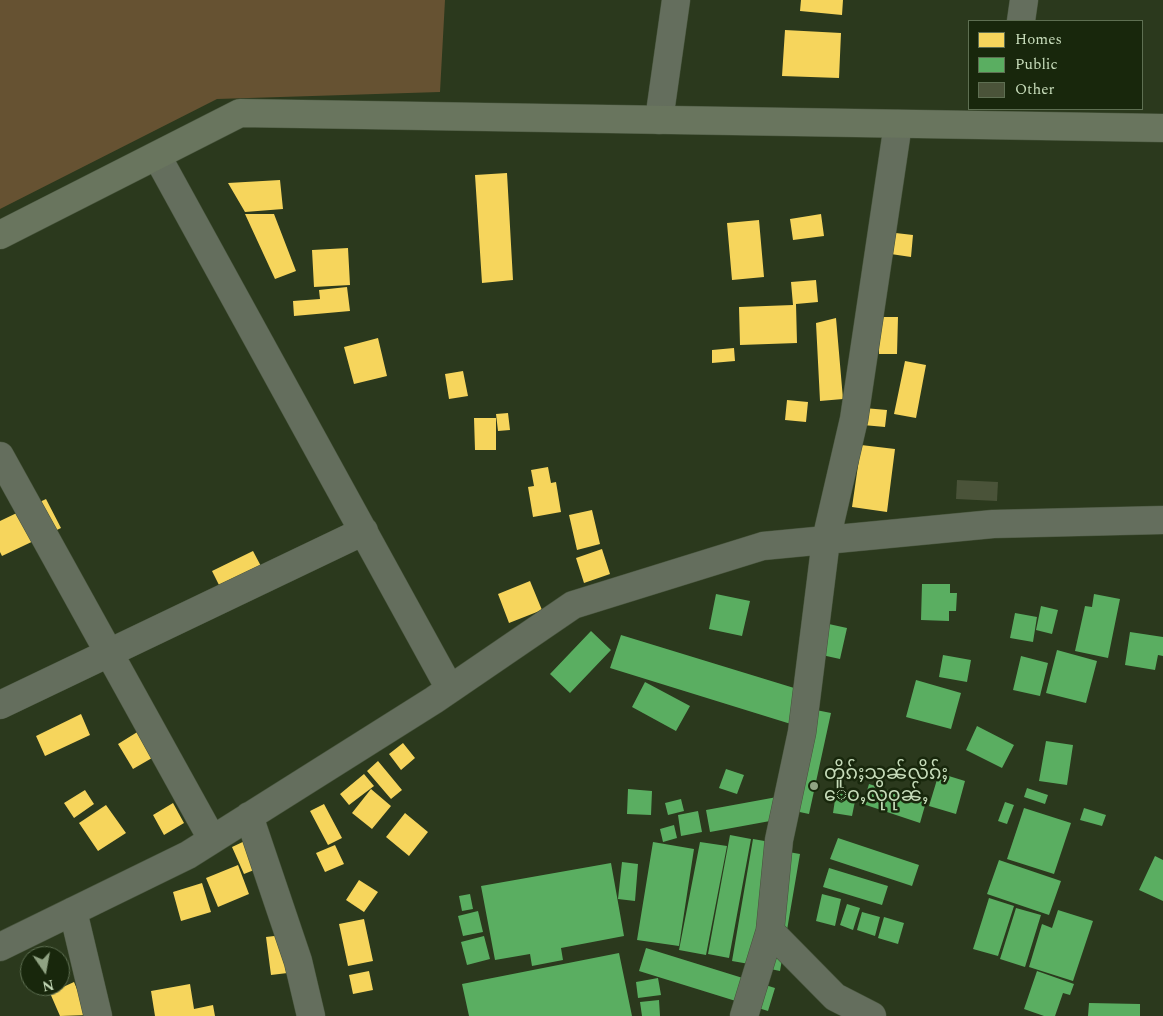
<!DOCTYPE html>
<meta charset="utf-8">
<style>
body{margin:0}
#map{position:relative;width:1163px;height:1016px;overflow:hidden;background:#2b391d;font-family:Spectral,serif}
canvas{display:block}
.legend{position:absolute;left:968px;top:20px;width:175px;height:90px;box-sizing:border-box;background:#18270c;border:1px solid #5e6f52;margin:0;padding:6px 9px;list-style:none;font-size:15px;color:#c7dcba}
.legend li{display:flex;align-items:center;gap:10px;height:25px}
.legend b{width:25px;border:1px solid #5e6f52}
.north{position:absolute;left:20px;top:946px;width:50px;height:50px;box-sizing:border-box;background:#18270c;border:1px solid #5e6f52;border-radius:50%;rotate:168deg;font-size:14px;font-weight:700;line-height:20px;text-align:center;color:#c7dcba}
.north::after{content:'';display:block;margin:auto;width:18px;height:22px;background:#90a383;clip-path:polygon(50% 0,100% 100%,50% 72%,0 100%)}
</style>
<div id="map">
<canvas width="1163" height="1016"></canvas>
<ul class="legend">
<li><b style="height:14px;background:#f6d55c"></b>Homes</li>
<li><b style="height:14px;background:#5aae61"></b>Public</li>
<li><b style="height:14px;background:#4a5339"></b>Other</li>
</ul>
<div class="north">N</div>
</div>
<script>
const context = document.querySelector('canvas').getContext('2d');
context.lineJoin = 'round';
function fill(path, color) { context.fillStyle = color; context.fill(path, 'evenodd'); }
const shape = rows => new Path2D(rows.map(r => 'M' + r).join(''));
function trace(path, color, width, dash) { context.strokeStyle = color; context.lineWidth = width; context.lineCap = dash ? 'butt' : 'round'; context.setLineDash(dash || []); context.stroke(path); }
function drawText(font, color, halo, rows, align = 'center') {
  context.font = font + ' Spectral,"Noto Sans Myanmar",serif'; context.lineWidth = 5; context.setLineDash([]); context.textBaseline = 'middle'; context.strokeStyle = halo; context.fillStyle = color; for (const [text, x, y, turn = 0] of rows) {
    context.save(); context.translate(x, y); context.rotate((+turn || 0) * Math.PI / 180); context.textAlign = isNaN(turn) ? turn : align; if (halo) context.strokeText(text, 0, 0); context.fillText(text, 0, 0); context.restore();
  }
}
fill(shape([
 [0,0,445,0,440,92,217,99,0,209]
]), '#665232');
fill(shape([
 [801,0,843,0,842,15,800,11],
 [785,30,841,33,839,78,782,76],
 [507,173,513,280,482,283,475,175],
 [280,180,283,209,245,212,228,183],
 [245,214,274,214,296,271,275,279],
 [821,214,824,236,793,240,790,219],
 [759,220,764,277,732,280,727,223],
 [887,232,913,235,911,257,884,253],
 [348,248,350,285,314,287,312,250],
 [816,280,818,302,796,304,797,343,740,345,739,307,793,305,791,282],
 [347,287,350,311,294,316,293,301,320,299,319,290],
 [879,317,898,317,897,354,879,354],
 [836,318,843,399,820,401,816,323],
 [378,338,387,376,354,384,344,347],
 [734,348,735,361,712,363,712,350],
 [905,361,926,365,916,418,894,414],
 [463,371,468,396,449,399,445,374],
 [787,400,808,402,806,422,785,420],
 [864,408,887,410,885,427,863,425],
 [508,413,510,430,498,431,496,414],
 [474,418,496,418,496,450,475,450],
 [861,445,895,449,887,512,852,507],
 [548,467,551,483,556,482,561,512,533,517,528,487,534,486,531,470],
 [46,499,61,528,2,556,0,552,0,521],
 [592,510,600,544,577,550,569,515],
 [602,549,610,574,584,583,576,558],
 [253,551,263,570,222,591,212,571],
 [530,581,542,610,509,623,498,594],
 [81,714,90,735,45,756,36,736],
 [155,721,171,747,133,769,118,744],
 [403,743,415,758,401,770,389,754],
 [378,761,402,790,391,799,367,771],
 [364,774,374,786,349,805,340,794],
 [371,789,391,806,372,829,352,813],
 [85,790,94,804,74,818,64,803],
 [173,803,184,823,164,835,153,815],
 [324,804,342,838,328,845,310,811],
 [106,805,126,833,98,851,79,823],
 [405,813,428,832,409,856,386,837],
 [247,840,259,868,244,874,232,847],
 [335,845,344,864,325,872,316,853],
 [238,865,249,894,218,907,206,878],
 [359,880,378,892,364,912,346,900],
 [202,883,211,912,181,921,173,892],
 [364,919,373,961,348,966,339,924],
 [299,933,304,971,271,975,266,937],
 [369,971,373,990,353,994,349,975],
 [74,982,88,1015,60,1016,50,993],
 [190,984,194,1009,213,1005,215,1016,155,1016,151,991]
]), '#f6d55c');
fill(shape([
 [922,584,950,584,950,593,957,593,956,611,949,611,949,621,921,620],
 [716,594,750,601,742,636,709,629],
 [1094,594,1120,599,1108,658,1075,651,1085,606,1092,607],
 [1041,606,1058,610,1052,634,1036,630],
 [1015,613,1037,617,1033,642,1010,638],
 [806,619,847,628,840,659,799,650],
 [591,631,611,650,570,693,550,674],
 [1130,632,1163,637,1163,656,1158,655,1155,670,1125,665],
 [621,635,817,695,807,729,610,668],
 [1057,650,1097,661,1086,703,1046,693],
 [943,655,971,660,967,682,939,677],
 [1021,656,1048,663,1040,696,1013,690],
 [916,680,961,693,951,729,906,717],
 [645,682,690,706,676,731,632,707],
 [816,710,831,713,809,814,795,811],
 [977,726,1014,745,1002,768,966,750],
 [1046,741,1073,745,1067,785,1039,781],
 [726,769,744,775,737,794,719,788],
 [939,773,965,781,956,814,929,806],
 [869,784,926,802,920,823,863,804],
 [1027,788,1048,795,1045,804,1024,797],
 [628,789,652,791,651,815,627,814],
 [836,793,856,796,852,816,833,813],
 [777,797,781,819,710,832,706,810],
 [681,799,684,811,668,815,665,803],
 [1005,802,1014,805,1007,824,998,821],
 [1024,808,1071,823,1054,874,1007,859],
 [1084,808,1106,815,1102,826,1080,820],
 [698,811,702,832,681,836,678,815],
 [674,825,677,838,663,842,660,829],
 [730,835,751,839,729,958,708,954],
 [838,838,919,865,912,886,830,859],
 [753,839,776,843,755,965,732,961],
 [653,842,694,849,679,946,637,940],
 [700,842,727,846,706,955,679,950],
 [777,850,800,854,780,971,756,966],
 [1155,856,1163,860,1163,901,1139,890],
 [999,860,1061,881,1049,915,987,894],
 [622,862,638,864,635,901,618,899],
 [611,863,624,936,561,948,563,960,532,966,530,954,495,960,481,886],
 [829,868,888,886,882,905,823,887],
 [470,894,473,909,462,911,459,896],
 [822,894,841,899,835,926,816,921],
 [989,898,1014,906,998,956,973,949],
 [847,904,860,908,853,930,840,925],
 [1016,908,1041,915,1025,967,1000,959],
 [1058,910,1093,921,1073,981,1029,967,1042,924,1052,928],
 [478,911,483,932,463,936,458,916],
 [862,912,880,917,875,936,857,930],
 [884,917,904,923,898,944,878,938],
 [484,936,490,959,467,965,461,942],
 [646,948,775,988,768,1011,639,971],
 [619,953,632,1016,469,1016,462,984],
 [1037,971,1074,984,1070,995,1063,993,1055,1016,1044,1016,1024,1009],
 [658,978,661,995,638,998,636,982],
 [659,1000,660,1016,642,1016,640,1002],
 [1089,1003,1140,1004,1140,1016,1088,1016]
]), '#5aae61');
fill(shape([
 [957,480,998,482,997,501,956,499]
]), '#4a5339');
const minor = shape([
 [1021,21,1024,0],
 [659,120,676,0],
 [157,156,450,689],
 [0,456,212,839],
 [0,705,364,531],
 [249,816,298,961,311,1016],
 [73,911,98,1016],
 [770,931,835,997,872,1016],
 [0,947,188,855,434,700,573,605,763,546,993,524,1163,520],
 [744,1016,770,931,779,840,802,732,826,540,854,419,898,124]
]);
const major = shape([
 [0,235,240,113,1163,128]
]);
trace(minor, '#47543c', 29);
trace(major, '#47543c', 29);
trace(minor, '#646e5d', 28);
trace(major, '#69755e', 28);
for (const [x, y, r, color] of [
 [814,786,5,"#90a383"]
]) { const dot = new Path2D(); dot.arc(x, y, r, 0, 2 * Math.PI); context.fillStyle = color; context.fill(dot); trace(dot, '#18270c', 2); }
drawText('19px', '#c7dcba', '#18270c', [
 ["တိူၵ်ႈသွၼ်လိၵ်ႈ",824,775],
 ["ေဝႇလုဝုၼ်ႇ",824,797]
], 'left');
</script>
